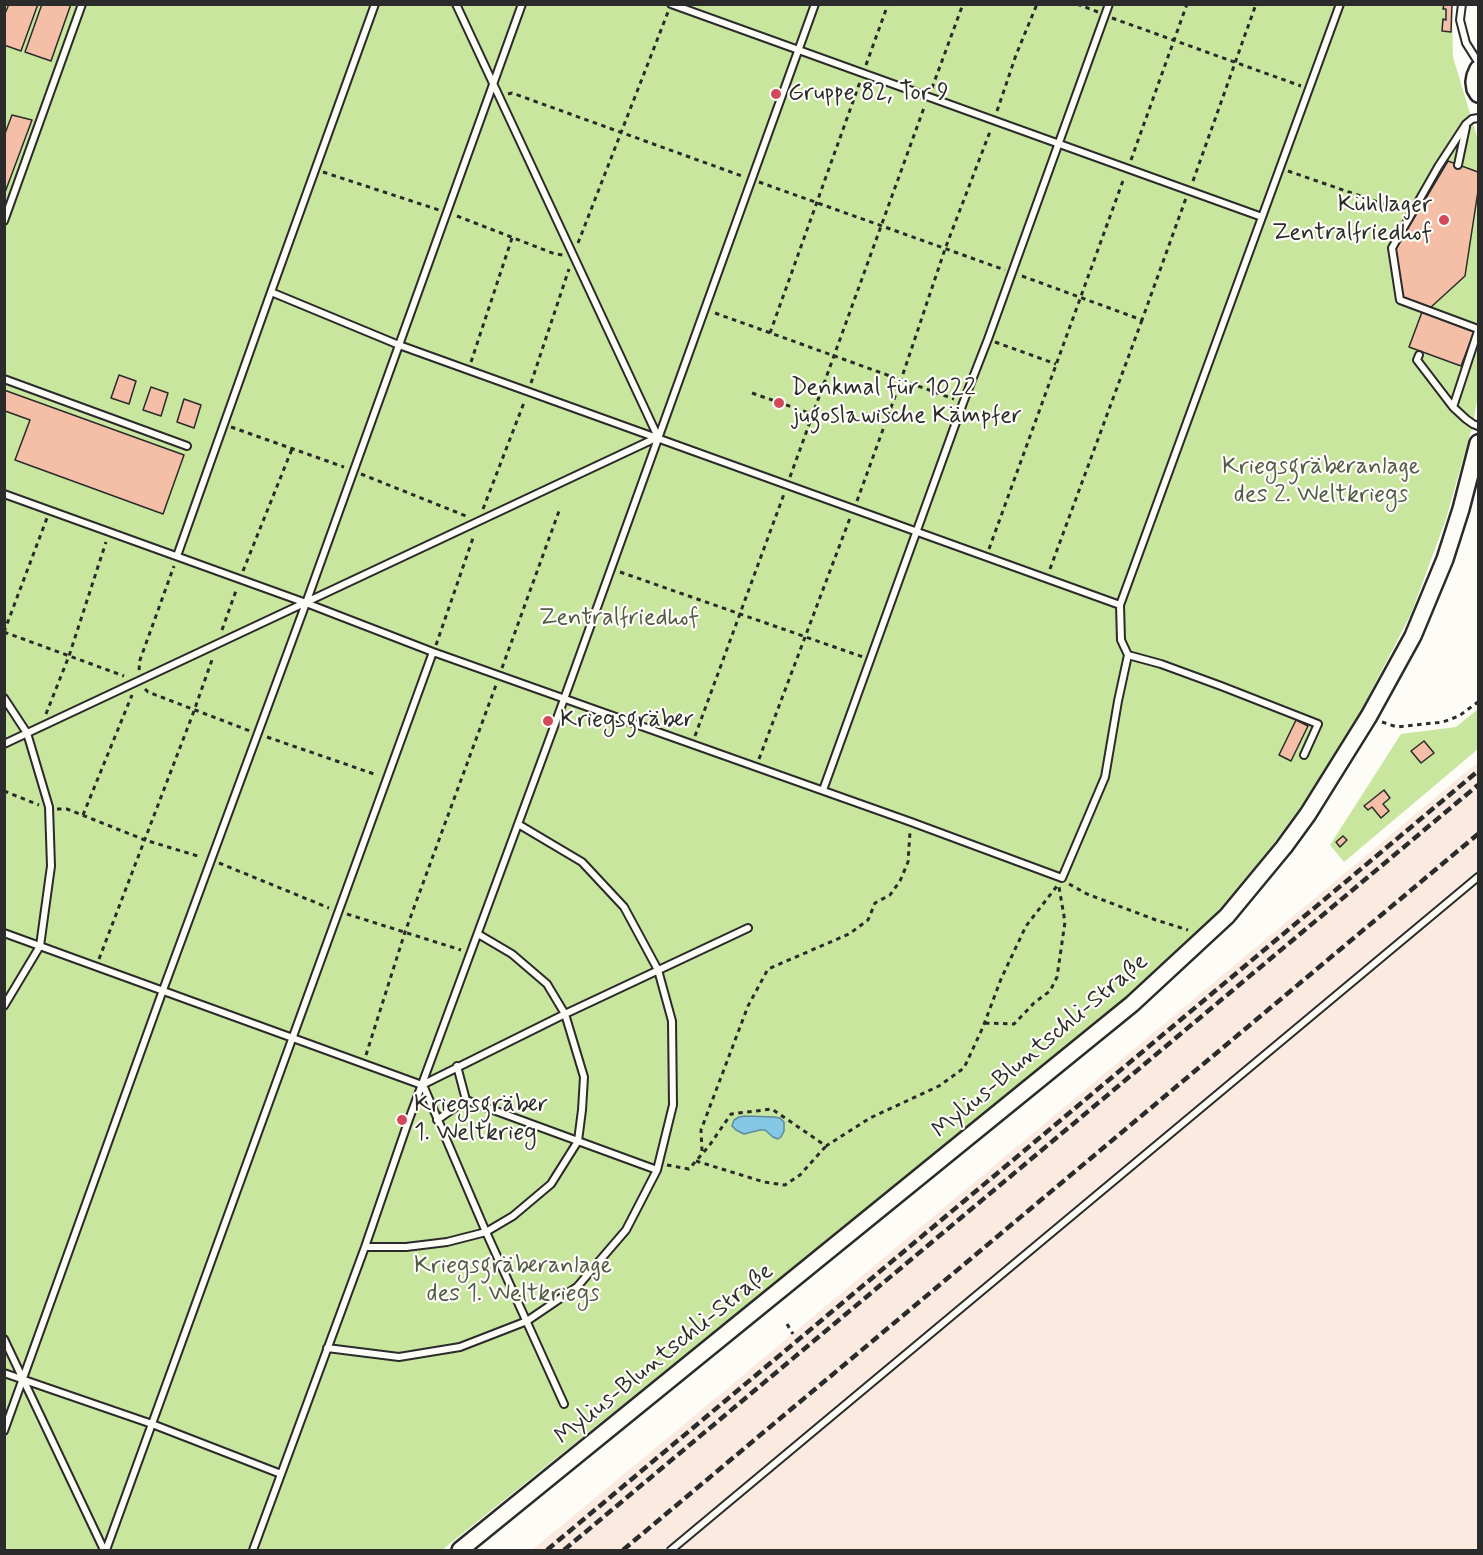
<!DOCTYPE html>
<meta charset="utf-8">
<style>
body{margin:0}
#map{position:relative;width:1483px;height:1555px;overflow:hidden;background:#fdfcf7;font-family:Mynerve,sans-serif}
canvas{display:block}
.frame{position:absolute;inset:0;border:6px solid #2b2b2b;pointer-events:none}
</style>
<div id="map">
<canvas width="1483" height="1555"></canvas>
<div class="frame"></div>
</div>
<script>
const context = document.querySelector('canvas').getContext('2d');
context.lineJoin = 'round';
function fill(path, color) { context.fillStyle = color; context.fill(path, 'evenodd'); }
const shape = rows => new Path2D(rows.map(r => 'M' + r).join(''));
function trace(path, color, width, dash) { context.strokeStyle = color; context.lineWidth = width; context.lineCap = dash ? 'butt' : 'round'; context.setLineDash(dash || []); context.stroke(path); }
function drawText(font, color, halo, rows, align = 'center') {
  context.font = font + ' Mynerve,sans-serif'; context.lineWidth = 4.5; context.setLineDash([]); context.textBaseline = 'middle'; context.strokeStyle = halo; context.fillStyle = color; for (const [text, x, y, turn = 0] of rows) {
    context.save(); context.translate(x, y); context.rotate((+turn || 0) * Math.PI / 180); context.textAlign = isNaN(turn) ? turn : align; if (halo) context.strokeText(text, 0, 0); context.fillText(text, 0, 0); context.restore();
  }
}
fill(shape([
 [1478,762,1478,1550,532,1550,693,1417]
]), '#faeadf');
fill(shape([
 [5,5,1452,5,1453,57,1478,140,1478,395,1473,424,1446,519,1411,614,1353,726,1311,793,1271,847,1221,908,1127,999,442,1550,5,1550],
 [1478,709,1478,749,1344,862,1330,845,1401,734,1456,727]
]), '#c8e69e');
const water = shape([
 [745,1116,774,1117,780,1118,784,1122,784,1131,781,1137,778,1139,773,1137,765,1130,760,1130,744,1134,736,1130,732,1126,734,1120,739,1117,745,1116]
]);
fill(water, '#84c8e5');
trace(water, '#60899b', 1.5);
const building = shape([
 [9,4,38,4,21,51,4,45,4,16,9,4],
 [42,4,71,4,51,61,25,52,42,4],
 [1444,4,1452,4,1451,32,1442,31,1443,19,1446,20,1446,9,1443,9,1444,4],
 [12,115,32,120,4,195,4,136,12,115],
 [1448,161,1478,172,1478,191,1465,276,1430,308,1402,298,1395,250,1448,161],
 [1422,312,1474,332,1461,366,1409,347,1422,312],
 [119,375,136,381,129,404,111,398,119,375],
 [151,387,168,393,161,416,143,410,151,387],
 [4,390,184,455,163,514,15,460,30,420,5,411,4,413,4,390],
 [184,399,201,405,194,428,177,422,184,399],
 [1296,720,1308,726,1291,761,1279,755,1296,720],
 [1424,741,1434,753,1421,763,1411,751,1424,741],
 [1384,790,1390,798,1383,804,1389,811,1381,818,1372,807,1368,810,1364,806,1384,790],
 [1343,836,1347,840,1340,847,1336,842,1343,836]
]);
fill(building, '#f4bfa6');
trace(building, '#2b2b2b', 1.5);
const service = shape([
 [671,4,1262,217],
 [1462,4,1460,20,1466,43,1478,62],
 [1478,118,1472,119,1466,124,1438,167,1392,248,1400,300,1478,329],
 [1458,165,1466,127],
 [4,221,82,4],
 [271,292,399,345,1120,605],
 [1419,355,1417,360,1453,407,1466,419,1473,424,1478,426],
 [4,379,187,446],
 [1453,407,1478,331],
 [4,494,306,603,433,652,911,822,1062,878,1105,777,1118,701,1128,655,1121,640,1120,605,1340,4],
 [177,556,271,292,375,4],
 [1128,655,1161,664,1221,686,1318,724,1304,755],
 [4,698,27,733,49,807,51,866,40,946,4,1006],
 [4,744,658,437,456,4],
 [823,790,963,403,988,339,1109,4],
 [4,933,422,1085,565,1014,748,928],
 [457,1066,466,1100],
 [423,1085,486,1232,564,1404],
 [437,1120,466,1100,657,1170],
 [365,1247,406,1247,447,1242,486,1232,513,1216,551,1184,578,1141,582,1110,584,1077,565,1014,547,984,512,954,478,934],
 [4,1339,104,1550],
 [327,1348,399,1357,460,1347,527,1321,577,1287,626,1230,657,1170,673,1105,672,1021,658,970,624,907,582,862,518,824],
 [4,1373,152,1424,281,1474],
 [4,1431,163,990,306,603,522,4],
 [106,1550,433,652],
 [253,1550,365,1247,408,1122,555,724,815,4],
 [671,1550,1478,877]
]);
const tertiary = shape([
 [1478,69,1475,76,1474,82,1475,89,1478,94],
 [460,1550,1132,1004,1227,916,1284,847,1308,814,1369,716,1413,636,1445,559,1461,509,1478,443]
]);
trace(service, '#2b2b2b', 10);
trace(tertiary, '#2b2b2b', 20);
trace(shape([
 [1077,4,1098,12],
 [1112,18,1301,86],
 [866,65,888,4],
 [932,88,963,4],
 [508,94,512,93,742,176],
 [997,111,1016,55,1037,4],
 [1131,160,1187,4],
 [1288,171,1401,210],
 [323,172,439,210],
 [1193,181,1256,4],
 [759,182,1005,270],
 [457,216,555,254,563,255],
 [578,243,668,12],
 [1022,276,1142,320,1186,198],
 [715,313,954,399],
 [770,333,860,82],
 [995,342,1056,364],
 [471,362,512,238],
 [531,383,569,269],
 [752,393,812,414],
 [231,427,344,467],
 [361,474,466,516],
 [790,477,925,105],
 [857,501,901,380,945,249,991,129],
 [483,509,525,400],
 [989,549,1124,178],
 [1050,569,1142,320],
 [243,571,292,449],
 [620,572,863,657],
 [222,630,237,588],
 [4,632,124,676],
 [4,632,47,518],
 [436,645,474,535],
 [502,668,559,511],
 [139,670,140,660,174,566],
 [145,689,148,692,250,731],
 [46,714,69,656,106,542],
 [1382,722,1397,727,1443,722,1459,716,1478,702],
 [695,736,784,494],
 [267,737,377,775],
 [759,759,850,518],
 [4,791,39,805],
 [57,809,67,809,145,840,201,857],
 [83,815,132,695],
 [219,863,329,908],
 [1069,884,1087,894,1156,920,1188,930],
 [347,914,461,950],
 [99,959,194,711,213,657],
 [985,1023,1014,1024,1034,1003,1050,991,1057,977,1065,922,1059,887],
 [366,1055,405,932,496,685],
 [702,1151,701,1130,748,1006,768,969,849,934,868,920,875,903,890,895,900,881,908,862,910,832],
 [696,1161,764,1182,785,1185,800,1175,826,1146],
 [667,1165,689,1169,709,1146,731,1114,772,1109,826,1146,870,1118,939,1086,964,1068,983,1027,1001,979,1026,926,1057,886],
 [787,1324,793,1334]
]), '#2b2b2b', 3, [4.5, 4.5]);
trace(service, '#fdfcf7', 6);
trace(tertiary, '#fdfcf7', 15);
trace(shape([
 [547,1550,1478,771],
 [564,1550,1478,785],
 [623,1550,1478,834]
]), '#2b2b2b', 4.5, [9, 4.5]);
for (const [x, y, r, color] of [
 [776,94,6,"#d1495b"],
 [1444,220,6,"#d1495b"],
 [779,403,6,"#d1495b"],
 [548,721,6,"#d1495b"],
 [402,1120,6,"#d1495b"]
]) { const dot = new Path2D(); dot.arc(x, y, r, 0, 2 * Math.PI); context.fillStyle = color; context.fill(dot); trace(dot, '#fdfcf7', 2); }
drawText('24px', '#2b2b2b', '#fdfcf7', [
 ["Gruppe 82, Tor 9",788,94],
 ["Kühllager",1432,206,"right"],
 ["Zentralfriedhof",1432,234,"right"],
 ["Denkmal für 1022",791,389],
 ["jugoslawische Kämpfer",791,417],
 ["Kriegsgräber",560,721],
 ["Kriegsgräber",414,1106],
 ["1. Weltkrieg",414,1134]
], 'left');
drawText('24px', '#525a48', '#fdfcf7', [
 ["Kriegsgräberanlage",1321,468],
 ["des 2. Weltkriegs",1321,496],
 ["Zentralfriedhof",619,619],
 ["Kriegsgräberanlage",513,1267],
 ["des 1. Weltkriegs",513,1295]
]);
drawText('24px', '#2b2b2b', '#fdfcf7', [
 ["Mylius-Bluntschli-Straße",1041,1047,-40],
 ["Mylius-Bluntschli-Straße",665,1355,-39]
]);
</script>
